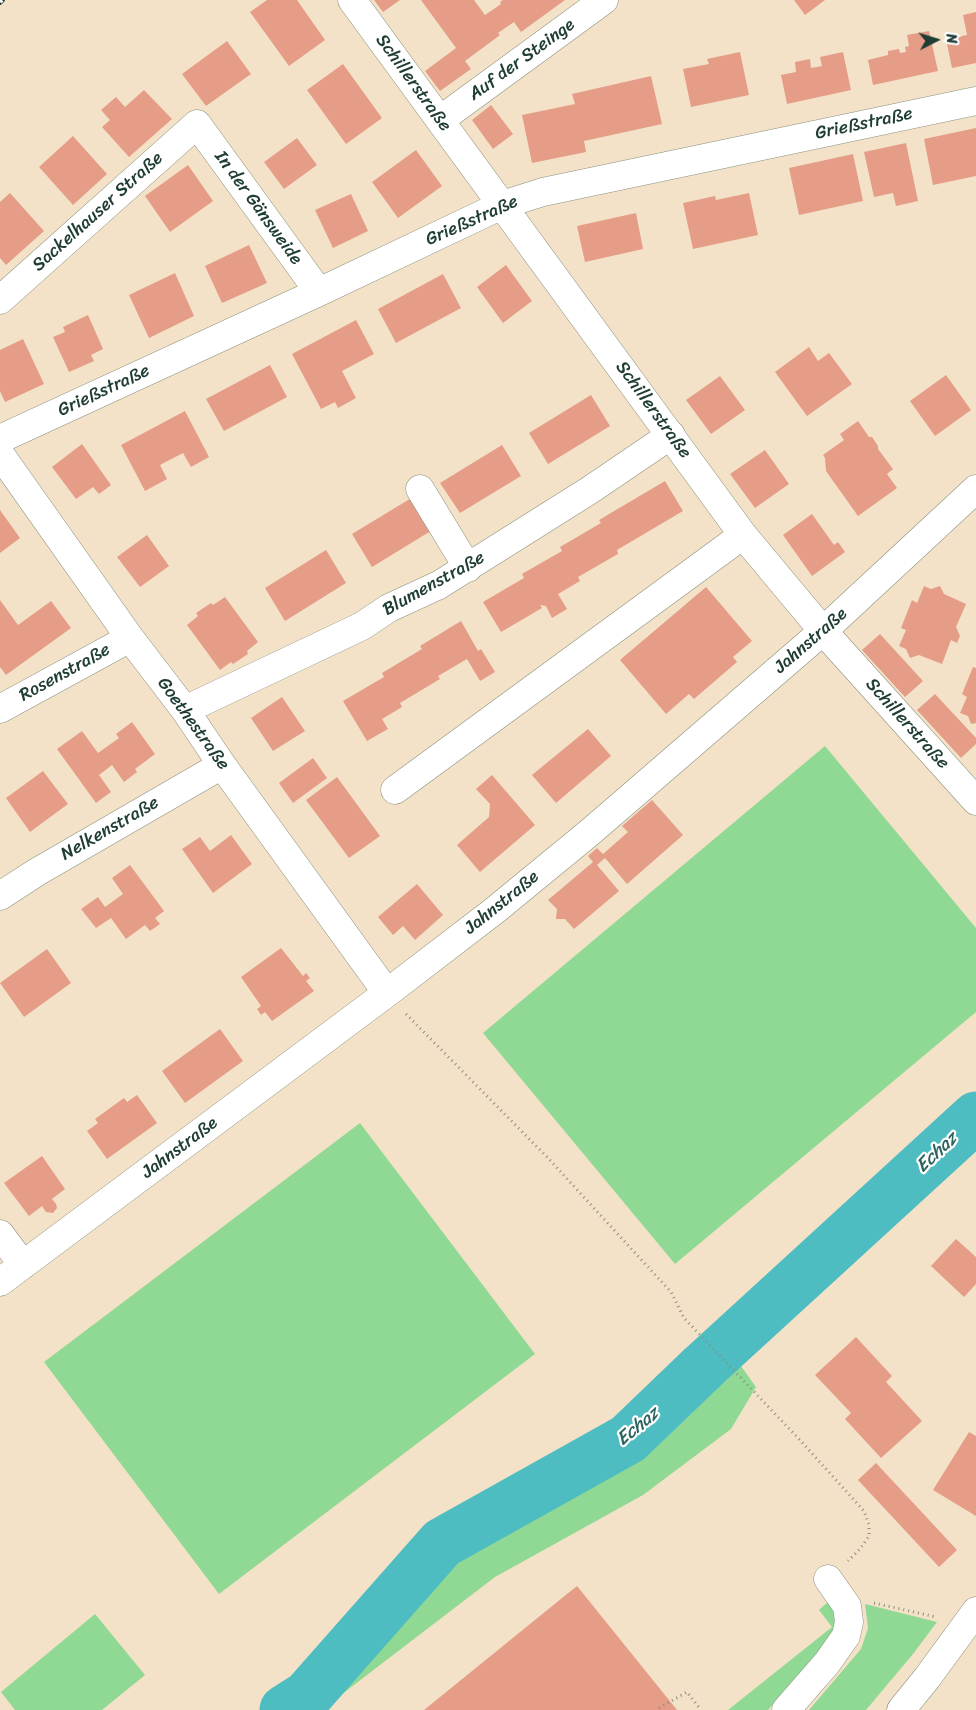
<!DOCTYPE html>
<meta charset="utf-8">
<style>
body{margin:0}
#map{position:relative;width:976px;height:1710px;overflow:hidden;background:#f3e2c7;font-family:Sriracha,sans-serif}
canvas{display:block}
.north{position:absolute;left:911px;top:15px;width:50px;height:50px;-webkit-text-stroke:4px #fff;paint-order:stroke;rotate:85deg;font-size:14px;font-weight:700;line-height:20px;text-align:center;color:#1f3d34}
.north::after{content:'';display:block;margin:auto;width:18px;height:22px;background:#1f3d34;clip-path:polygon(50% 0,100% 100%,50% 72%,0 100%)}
</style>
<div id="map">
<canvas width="976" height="1710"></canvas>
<div class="north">N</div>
</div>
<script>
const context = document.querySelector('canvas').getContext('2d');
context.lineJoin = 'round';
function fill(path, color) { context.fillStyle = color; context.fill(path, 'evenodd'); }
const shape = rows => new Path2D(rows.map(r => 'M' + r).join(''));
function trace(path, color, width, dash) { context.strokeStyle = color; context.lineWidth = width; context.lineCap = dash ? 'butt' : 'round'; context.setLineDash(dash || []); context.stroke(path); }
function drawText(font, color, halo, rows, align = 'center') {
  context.font = font + ' Sriracha,sans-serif'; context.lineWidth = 4.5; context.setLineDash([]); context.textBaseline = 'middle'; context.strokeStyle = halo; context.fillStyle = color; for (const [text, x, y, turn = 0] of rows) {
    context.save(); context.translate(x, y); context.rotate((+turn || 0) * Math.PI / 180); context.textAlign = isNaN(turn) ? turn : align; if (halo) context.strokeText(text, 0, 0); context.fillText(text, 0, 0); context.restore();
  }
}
fill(shape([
 [825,746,976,928,976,1012,675,1264,483,1033],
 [360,1123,535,1354,219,1594,44,1362],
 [724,1347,738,1362,756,1387,731,1429,643,1495,495,1577,333,1701,307,1696,442,1543,628,1439],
 [829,1601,834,1609,838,1624,831,1638,768,1710,728,1710,832,1627,819,1610],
 [865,1604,937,1622,913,1654,866,1710,809,1710,861,1649,868,1628],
 [95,1614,145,1675,102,1710,15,1710,1,1692]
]), '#90d995');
trace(shape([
 [285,1710,307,1696,442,1543,628,1439,703,1367,976,1117]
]), '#4ebdc2', 51);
fill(shape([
 [267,0,297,0,325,40,289,66,250,12],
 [374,0,400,0,383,12],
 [421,0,474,0,485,15,501,4,500,2,503,0,565,0,521,32,514,22,498,33,500,35,465,61,471,69,440,91,425,71,456,48],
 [794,0,825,0,805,15],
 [976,12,976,63,952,68,946,39,967,35,963,15],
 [929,31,938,71,873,85,868,60,888,55,888,51,899,49,900,53,906,52,905,47,909,46,907,35],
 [227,41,251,74,206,106,182,74],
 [740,52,749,95,691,107,683,69,709,64,707,59],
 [843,52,851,90,787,104,781,75,796,72,795,62,810,59,811,68,822,66,820,57],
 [343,64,382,118,346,144,307,90],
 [651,76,662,124,584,141,586,152,532,163,522,115,575,104,572,94],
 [144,90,172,119,129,157,102,127,110,120,101,110,116,97,125,107],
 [491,105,513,134,493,149,472,120],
 [976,128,976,176,933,185,924,139],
 [73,136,107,174,73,205,39,167],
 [297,138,317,165,284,189,264,162],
 [906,143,918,201,896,206,893,193,874,197,864,152],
 [416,150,442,186,398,218,372,182],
 [853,154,863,201,799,215,789,168],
 [188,165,213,201,170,232,145,196],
 [10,193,44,231,6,265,0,258,0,202],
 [749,193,758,235,693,249,683,203,715,196,716,200],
 [351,194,368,231,333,248,315,210],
 [636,213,643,249,585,262,577,226],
 [249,245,267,283,222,303,205,266],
 [506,265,532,301,503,323,477,287],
 [175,273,194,316,149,338,129,295],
 [443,274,461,308,396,343,378,309],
 [88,315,103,349,91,355,94,361,69,372,53,337,65,332,63,327],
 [356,320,374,354,342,371,356,398,338,408,335,402,321,409,292,354],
 [23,339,44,384,5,402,0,391,0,350],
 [809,347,818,361,829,353,852,384,807,416,775,372],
 [270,365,287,397,224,431,206,399],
 [946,375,971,410,935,436,910,401],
 [720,376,745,410,711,434,686,400],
 [591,395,610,426,548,464,529,433],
 [185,411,209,457,191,467,183,453,160,465,167,479,145,491,121,445],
 [858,421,869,437,872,437,878,446,878,449,893,469,887,474,897,488,858,516,826,471,825,458,823,455,844,440,840,434],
 [82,444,111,485,99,494,93,487,76,499,52,467],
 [502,445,521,476,460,513,440,483],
 [765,450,789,484,755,508,730,474],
 [665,481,683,511,617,550,618,554,578,577,580,581,558,594,567,609,552,618,546,606,540,605,542,608,501,632,483,602,524,578,522,574,562,551,560,547,601,523,599,520],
 [413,497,434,529,372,567,352,534],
 [0,510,20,538,0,553],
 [812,514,834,545,838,542,845,552,812,576,783,535],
 [147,535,169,566,140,587,117,557],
 [326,550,346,583,285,621,265,588],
 [924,586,931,589,940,586,944,594,966,604,956,627,960,636,957,643,951,640,942,664,919,655,910,658,906,649,899,646,906,630,901,628,912,600,917,603],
 [706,587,752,641,733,657,737,662,694,699,689,694,666,714,620,660],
 [225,597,258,642,247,651,248,654,233,664,231,662,220,670,187,625,198,616,196,613,211,603,213,605],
 [0,600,18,625,51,601,71,628,6,675,0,667],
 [461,621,478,651,481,649,495,672,480,681,467,659,438,676,440,679,400,703,402,707,382,719,388,729,367,741,343,701,384,677,382,673,422,649,420,646],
 [880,634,923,681,905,697,862,650],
 [973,667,976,668,976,723,971,724,968,716,960,713,967,697,962,694],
 [935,694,976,738,976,744,961,758,917,710],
 [282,697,305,731,273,751,251,718],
 [132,722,155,754,135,769,137,772,124,782,112,765,99,775,111,792,96,803,57,749,82,731,98,753,119,738,116,734],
 [588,729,611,756,556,803,532,775],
 [313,758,327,778,293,803,279,783],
 [43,771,68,804,30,832,6,798],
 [492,775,535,825,480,872,457,845,489,817,490,804,476,789],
 [337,777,380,836,349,858,306,800],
 [652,800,683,835,627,884,605,858,597,865,619,891,574,929,565,919,556,919,557,909,548,900,593,862,588,856,597,848,603,854,628,832,622,826],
 [231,835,252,864,213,893,182,849,200,837,210,851],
 [130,865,164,911,155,918,160,924,150,931,145,925,126,939,111,918,96,928,81,909,98,897,105,907,123,894,112,878],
 [417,884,443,915,415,940,403,926,393,935,378,917],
 [281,948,303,976,306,973,310,978,306,981,314,991,272,1021,265,1012,261,1015,257,1009,261,1006,241,977],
 [47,949,71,983,24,1017,0,983],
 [220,1029,243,1061,185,1103,162,1071],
 [137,1095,157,1123,107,1159,87,1131,98,1123,95,1119,124,1098,127,1102],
 [42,1156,65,1189,52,1199,56,1204,57,1208,53,1213,46,1212,42,1206,29,1216,4,1183],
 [956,1239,976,1257,976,1284,964,1297,931,1266],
 [856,1337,892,1376,886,1382,922,1421,881,1458,845,1419,851,1413,815,1375],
 [969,1432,976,1436,976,1516,933,1490],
 [876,1463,957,1550,939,1567,858,1480],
 [577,1586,677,1710,424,1710,567,1594]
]), '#e59d88');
const minor = shape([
 [352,0,743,535,823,631,976,801],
 [440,120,604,0],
 [0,300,197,124,319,292],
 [0,439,319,292,502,205,543,192,976,101],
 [0,454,130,638,185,710,222,765,387,993],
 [420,489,468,568],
 [0,709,130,638],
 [185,710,362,626,389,608,439,585,590,490,671,435],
 [395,790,743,535],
 [0,896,37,872,222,765],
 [0,1234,23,1265],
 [0,1282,387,993,494,911,589,833,823,631,976,489],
 [786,1710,827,1663,846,1636,849,1622,847,1606,828,1579]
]);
const major = shape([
 [901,1710,927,1678,976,1611]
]);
trace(minor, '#89907e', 29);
trace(major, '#89907e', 29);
trace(shape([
 [406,1014,547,1157,671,1292,684,1318,799,1439,864,1511,869,1525,869,1536,860,1549,848,1561],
 [874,1603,936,1617],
 [659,1708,687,1692,701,1710]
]), '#89907e', 3, [1, 4]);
trace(minor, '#fff', 28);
trace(major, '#fff', 28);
const rail = shape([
 [0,2,2,0]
]);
trace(rail, '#1f3d34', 5.5);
trace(rail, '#fff', 4, [11]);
drawText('18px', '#1f3d34', '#fff', [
 ["Auf der Steinge",522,60,-36],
 ["Schillerstraße",413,83,54],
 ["Grießstraße",864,124,-12],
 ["In der Gänsweide",258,208,54],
 ["Sackelhauser Straße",98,212,-42],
 ["Grießstraße",472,221,-24],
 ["Grießstraße",104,391,-25],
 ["Schillerstraße",653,410,54],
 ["Blumenstraße",434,584,-29],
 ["Jahnstraße",811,641,-41],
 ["Rosenstraße",65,673,-29],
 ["Goethestraße",193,724,54],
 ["Schillerstraße",907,724,48],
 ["Nelkenstraße",110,829,-30],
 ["Jahnstraße",502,903,-39],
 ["Jahnstraße",180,1148,-37]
]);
drawText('italic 19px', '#2d635f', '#fff', [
 ["Echaz",937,1153,-43],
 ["Echaz",638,1427,-39]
]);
</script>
